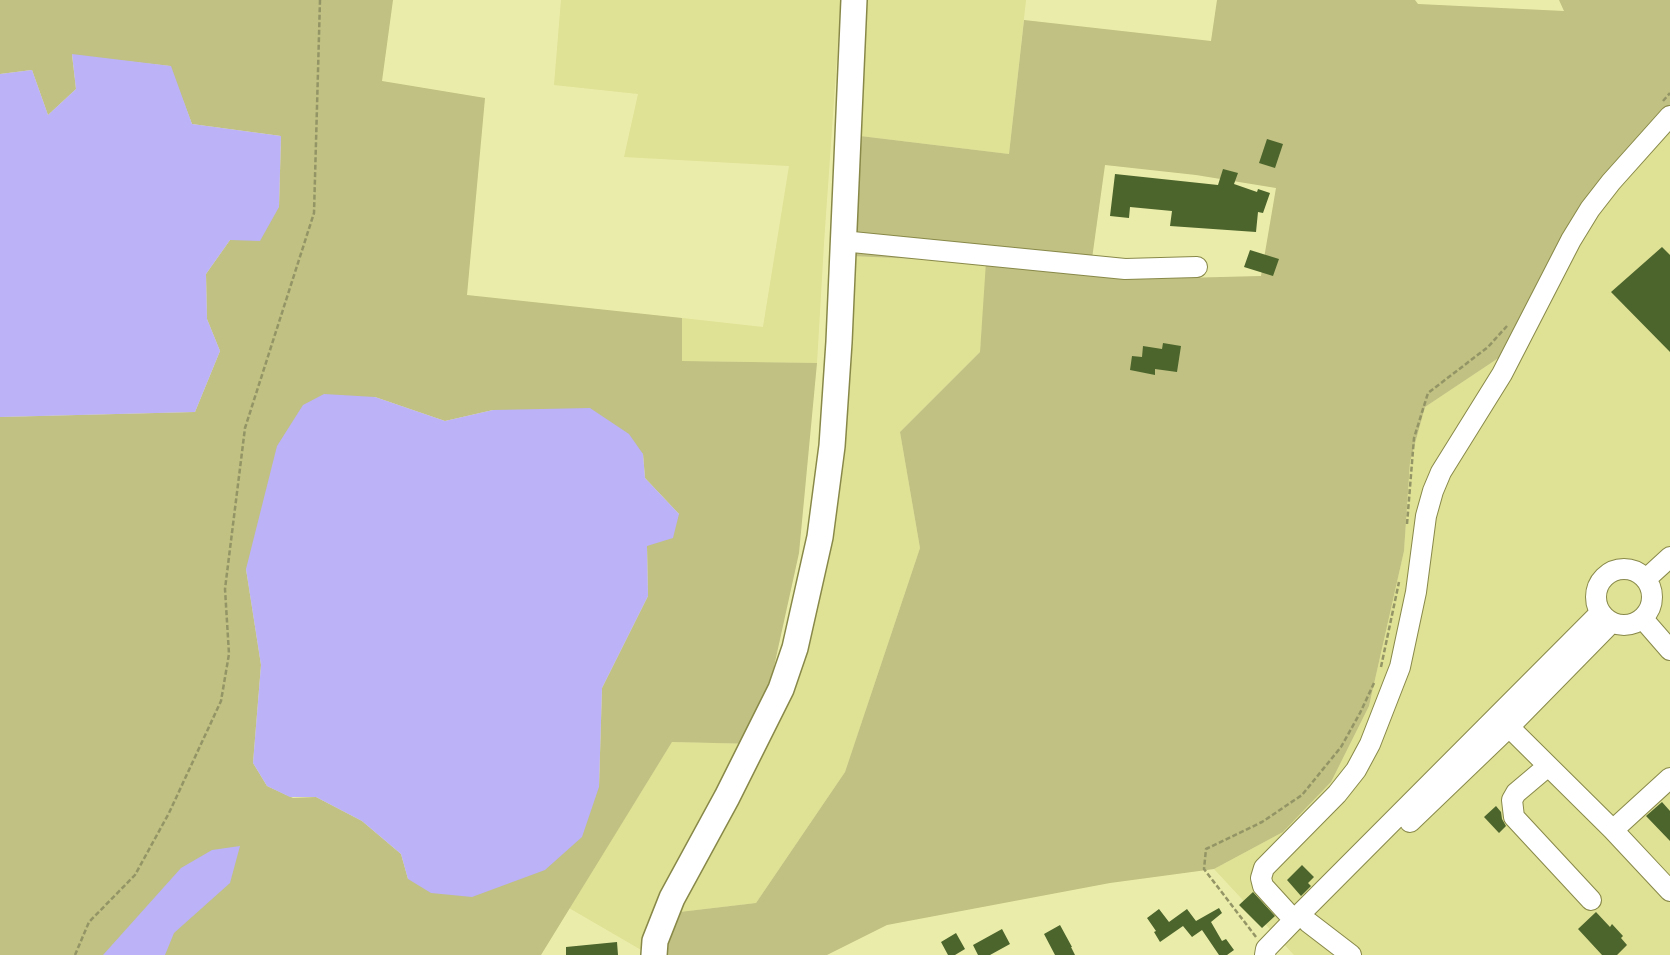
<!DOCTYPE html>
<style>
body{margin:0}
canvas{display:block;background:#eaeca9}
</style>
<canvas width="1670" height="955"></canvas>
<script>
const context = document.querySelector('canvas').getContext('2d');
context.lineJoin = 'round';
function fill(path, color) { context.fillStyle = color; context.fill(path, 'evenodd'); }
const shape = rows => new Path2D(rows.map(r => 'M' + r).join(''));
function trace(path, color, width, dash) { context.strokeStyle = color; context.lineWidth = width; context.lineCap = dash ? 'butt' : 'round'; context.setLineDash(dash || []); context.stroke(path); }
fill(shape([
 [561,0,841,0,824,243,817,363,681,361,682,318,763,327,789,166,624,157,638,94,554,85],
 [867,0,1026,0,1009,154,852,135],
 [1670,106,1670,955,1294,955,1214,869,1283,832,1331,782,1369,706,1404,551,1410,462,1425,407,1500,357,1595,191],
 [851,256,987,262,980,352,900,432,920,548,845,772,756,903,671,913,643,951,569,908,672,742,757,744,822,555]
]), '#dfe195');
fill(shape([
 [0,0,393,0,382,81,485,98,467,295,682,318,682,361,817,363,799,553,757,744,672,742,541,955,0,955,0,417,195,412,220,351,207,319,206,274,230,240,279,207,281,136,192,124,170,66,72,55,76,89,48,115,32,70,0,74],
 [375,397,445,421,493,410,643,454,645,478,679,514,647,546,648,596,602,688,599,787,408,879,401,854,362,821,316,797,293,798,267,786,253,763,261,665,246,569],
 [1217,0,1415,0,1418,4,1564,11,1559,0,1670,0,1670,106,1595,191,1500,357,1425,407,1410,462,1404,551,1369,706,1331,782,1283,832,1214,869,1110,883,887,925,827,955,664,955,671,913,756,903,845,772,920,548,900,432,980,352,986,262,851,256,852,135,1009,154,1024,20,1211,41],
 [1105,165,1196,175,1276,188,1261,276,1143,279,1090,273]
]), '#c0c182');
fill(shape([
 [72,54,171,66,192,124,281,136,279,207,260,241,230,240,206,274,207,319,220,351,195,412,0,417,0,74,32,70,48,115,76,89],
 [324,394,375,397,445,421,493,410,590,408,629,434,643,454,645,478,679,514,673,538,647,546,648,596,602,688,599,787,582,837,545,870,472,897,431,893,408,879,401,854,362,821,316,797,290,797,267,786,253,763,261,665,246,569,277,446,303,405],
 [240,846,230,883,174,933,165,955,103,955,181,868,212,850]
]), '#bbb2f7');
fill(shape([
 [1267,139,1283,144,1275,168,1259,163],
 [1223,169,1238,173,1234,184,1257,192,1258,189,1270,193,1263,213,1258,212,1256,232,1170,226,1172,211,1130,207,1129,218,1110,216,1115,174,1218,185],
 [1662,247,1670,255,1670,352,1611,292],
 [1250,250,1279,259,1273,276,1244,267],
 [1163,343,1181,346,1177,372,1155,369,1155,375,1130,370,1132,356,1142,357,1143,346,1162,349],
 [1662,802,1670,811,1670,841,1646,816],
 [1496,806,1501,812,1502,819,1506,826,1499,833,1484,817],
 [1302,865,1314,877,1308,883,1311,886,1301,896,1287,880],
 [1253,892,1275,916,1262,928,1239,905],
 [1219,908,1222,913,1211,922,1222,941,1226,939,1234,950,1227,955,1219,955,1202,930,1192,937,1183,926,1160,942,1154,932,1156,931,1147,918,1159,909,1169,922,1187,909,1196,921],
 [1596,912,1610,927,1612,924,1623,936,1621,938,1627,945,1617,955,1602,955,1578,929],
 [1060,925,1072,947,1071,947,1075,955,1055,955,1044,934],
 [1002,929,1010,944,990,955,978,955,973,945],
 [956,933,965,949,955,955,948,955,941,942],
 [617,942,618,955,566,955,566,947]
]), '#4c652d');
const minor = shape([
 [842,241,1125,269,1197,267],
 '1596 597a28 28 0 1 1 56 0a28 28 0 1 1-56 0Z',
 [1646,579,1670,557],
 [1643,619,1670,650],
 [1509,727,1613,830,1670,891],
 [1548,766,1516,793,1512,800,1514,817,1591,900],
 [1410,822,1509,727,1611,623],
 [1613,830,1670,778],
 [1294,920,1263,886,1261,878,1264,868,1337,794,1356,770,1370,744,1400,667,1416,592,1426,516,1433,491,1441,472,1502,374,1571,240,1590,209,1611,182,1670,116],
 [1308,922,1351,955],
 [1265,955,1266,949,1294,920,1600,613]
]);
const major = shape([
 [654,955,655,941,672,898,727,797,781,689,795,648,820,537,832,446,839,342,854,0]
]);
trace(minor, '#888949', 22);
trace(major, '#888949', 28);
trace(shape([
 [1663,101,1670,93],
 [1407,524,1414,438,1428,393,1488,347,1507,326],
 [1381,667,1399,582],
 [1256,937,1204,869,1206,849,1262,822,1302,795,1341,747,1360,713,1375,681],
 [75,955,89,922,135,875,169,813,221,701,229,654,225,589,245,428,314,213,320,0]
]), '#939566', 2.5, [5, 2.5]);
trace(minor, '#fff', 20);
trace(major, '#fff', 25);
</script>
